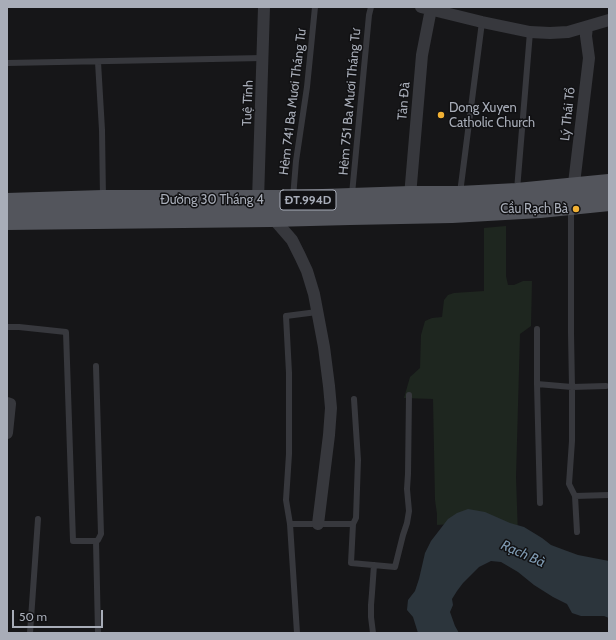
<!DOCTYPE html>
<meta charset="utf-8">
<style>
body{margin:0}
#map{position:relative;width:616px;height:640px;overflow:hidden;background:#161618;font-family:Cabin,sans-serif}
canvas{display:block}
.frame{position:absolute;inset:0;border:8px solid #a8adb8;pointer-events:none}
.scale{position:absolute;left:12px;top:610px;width:91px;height:18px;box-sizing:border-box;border:2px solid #a8adb8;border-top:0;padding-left:5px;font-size:12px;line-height:14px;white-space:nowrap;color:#a8adb8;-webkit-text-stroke:3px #111113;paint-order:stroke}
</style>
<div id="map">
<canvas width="616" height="640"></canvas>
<div class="frame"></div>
<div class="scale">50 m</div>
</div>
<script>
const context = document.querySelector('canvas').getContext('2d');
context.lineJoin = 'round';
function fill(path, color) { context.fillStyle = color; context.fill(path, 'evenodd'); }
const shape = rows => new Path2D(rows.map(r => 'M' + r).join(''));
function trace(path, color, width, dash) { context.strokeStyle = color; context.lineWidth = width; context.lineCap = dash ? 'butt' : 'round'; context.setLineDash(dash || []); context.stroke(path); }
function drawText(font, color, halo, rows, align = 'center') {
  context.font = font + ' Cabin,sans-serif'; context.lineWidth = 3; context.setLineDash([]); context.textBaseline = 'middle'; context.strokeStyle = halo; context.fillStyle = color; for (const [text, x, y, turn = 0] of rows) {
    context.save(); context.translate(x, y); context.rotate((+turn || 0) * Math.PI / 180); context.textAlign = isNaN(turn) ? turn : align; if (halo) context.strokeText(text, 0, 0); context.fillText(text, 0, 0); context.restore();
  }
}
fill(shape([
 [506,226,506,276,508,285,514,285,523,281,532,281,531,326,520,334,516,477,518,536,464,523,437,525,437,514,435,500,433,399,404,398,410,377,420,368,421,335,425,321,432,318,442,317,444,300,448,295,454,293,484,291,484,228]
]), '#1e261f');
fill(shape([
 [468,509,485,512,510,523,524,527,542,538,551,545,567,551,578,555,609,561,609,618,604,616,581,616,572,613,567,604,553,597,534,585,518,572,501,562,491,561,479,567,463,583,457,591,452,599,453,605,450,612,455,626,459,633,418,633,413,617,407,610,408,600,415,591,419,579,425,553,431,541,448,519,457,513]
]), '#2c353c');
trace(shape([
 [98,62,102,130,103,198],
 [7,63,263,58],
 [517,190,530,32],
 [460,193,482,22],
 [352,194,369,15,371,7],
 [293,198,296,161,307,87,315,7],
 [571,207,571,333,572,387,572,441,569,484,575,496,577,532],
 [7,327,19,327,66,332,73,541,96,541,98,540,101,534,96,366],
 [537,329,537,384,540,503],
 [537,384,572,387,606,386],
 [354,399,358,460,356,518,353,524,351,563,395,567,403,535,407,523,409,511,407,489,408,474,409,395],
 [575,496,609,495],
 [290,524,353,524],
 [96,541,98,633],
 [30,633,38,519],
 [297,633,290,524,286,500,289,454,289,373,286,316,317,312],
 [373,633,371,617,371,605,372,593,374,565]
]), '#37383d', 6);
trace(shape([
 [421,7,482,22,530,32,550,33,568,32,609,20],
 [573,192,589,58,586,36,587,27],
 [410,196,422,55,431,9],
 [258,200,264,7],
 [271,217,279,225,292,240,300,256,307,271,314,294,324,347,329,386,331,408,329,435,318,524],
 [7,403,10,404,7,433]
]), '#37383d', 12);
trace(shape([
 [7,203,103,200,293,200,410,196,460,196,517,193,609,184],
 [7,220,271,217,350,215,452,213,540,208,609,201]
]), '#53555c', 20);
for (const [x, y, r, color] of [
 [441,115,4,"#f2b134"],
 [576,209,4,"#f2b134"]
]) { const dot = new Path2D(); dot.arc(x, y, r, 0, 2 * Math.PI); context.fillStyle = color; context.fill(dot); trace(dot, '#111113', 1.5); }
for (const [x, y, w] of [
 [308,200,56]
]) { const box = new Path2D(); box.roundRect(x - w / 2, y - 10, w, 20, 3); context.fillStyle = '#111113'; context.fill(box); trace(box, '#a8adb8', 1); }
drawText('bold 12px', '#a8adb8', null, [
 ["ĐT.994D",308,200]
]);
drawText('13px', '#a8adb8', '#111113', [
 ["Tản Đà",404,101,-85],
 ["Hẻm 741 Ba Mươi Tháng Tư",293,102,-83],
 ["Hẻm 751 Ba Mươi Tháng Tư",350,102,-85],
 ["Tuệ Tĩnh",248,103,-88],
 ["Lý Thái Tổ",568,114,-84],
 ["Đường 30 Tháng 4",212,200]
]);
drawText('13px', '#a8adb8', '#111113', [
 ["Dong Xuyen",449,108],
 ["Catholic Church",449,123],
 ["Cầu Rạch Bà",568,209,"right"]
], 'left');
drawText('italic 14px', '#7f9bb3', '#111113', [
 ["Rạch Bà",523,554,24]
]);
</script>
